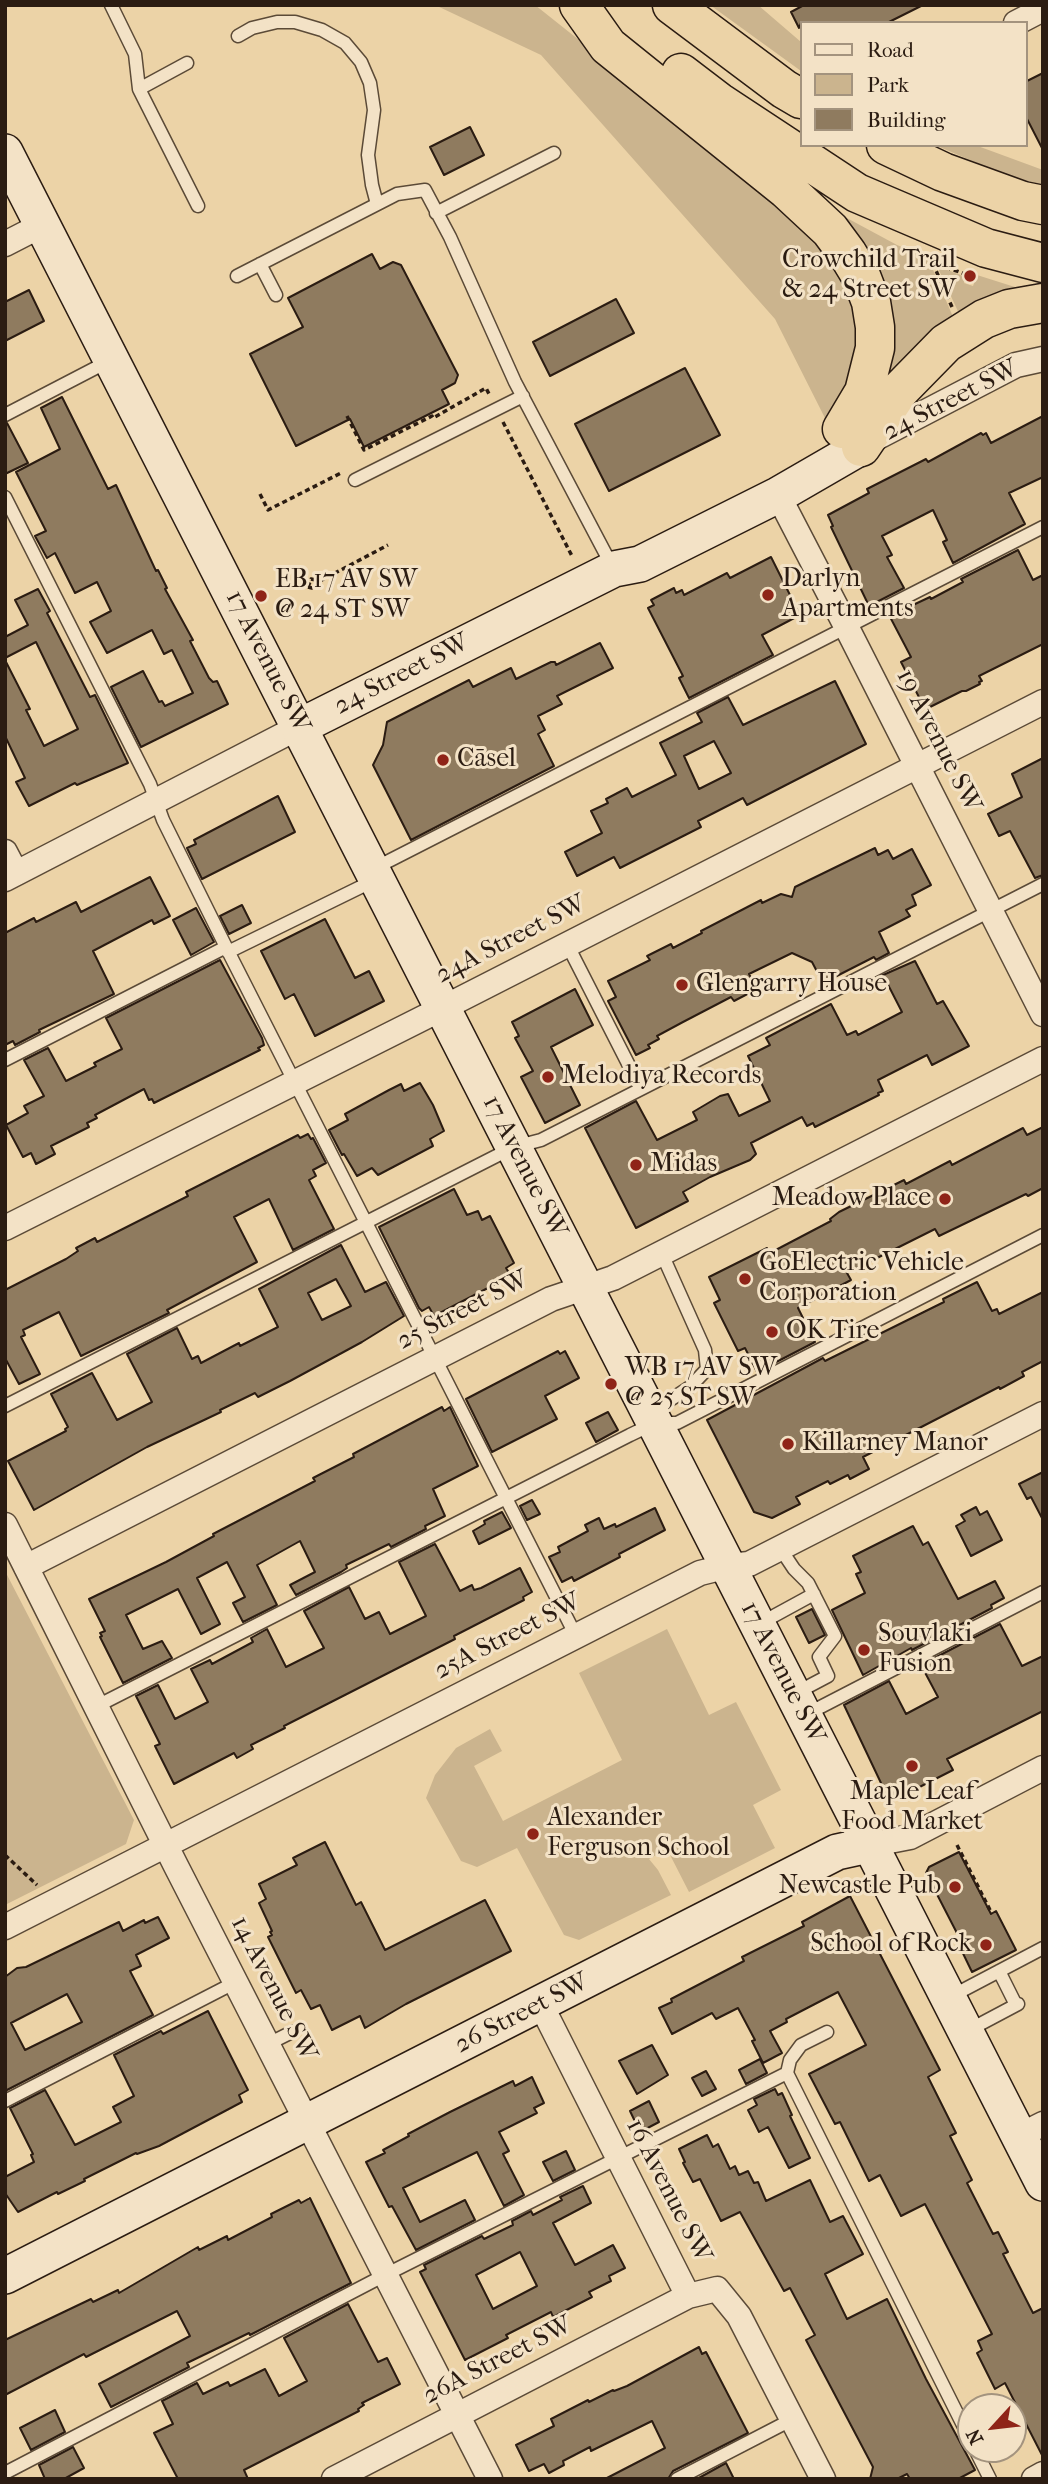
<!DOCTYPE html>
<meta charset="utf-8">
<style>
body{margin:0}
#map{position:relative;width:1048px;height:2484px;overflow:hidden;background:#ecd3a7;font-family:"IM FELL French Canon",serif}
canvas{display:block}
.frame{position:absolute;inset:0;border:7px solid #2b1c12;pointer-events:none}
.legend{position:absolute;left:800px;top:21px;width:228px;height:126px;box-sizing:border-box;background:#f3e2c6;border:2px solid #a3937e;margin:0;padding:9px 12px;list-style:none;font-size:21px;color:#2b1c12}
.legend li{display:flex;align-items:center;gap:14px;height:35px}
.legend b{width:35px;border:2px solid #a3937e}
.north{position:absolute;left:957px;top:2393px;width:70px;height:70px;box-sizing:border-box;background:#f3e2c6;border:2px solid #a3937e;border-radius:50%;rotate:243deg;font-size:19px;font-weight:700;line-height:28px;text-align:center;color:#2b1c12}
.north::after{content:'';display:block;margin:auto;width:24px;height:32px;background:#8f2418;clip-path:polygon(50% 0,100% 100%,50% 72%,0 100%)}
</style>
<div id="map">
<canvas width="1048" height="2484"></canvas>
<div class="frame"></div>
<ul class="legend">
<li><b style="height:9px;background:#f3e2c6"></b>Road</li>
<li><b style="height:19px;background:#cbb48e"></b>Park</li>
<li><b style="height:19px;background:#8f7b5f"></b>Building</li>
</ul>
<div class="north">N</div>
</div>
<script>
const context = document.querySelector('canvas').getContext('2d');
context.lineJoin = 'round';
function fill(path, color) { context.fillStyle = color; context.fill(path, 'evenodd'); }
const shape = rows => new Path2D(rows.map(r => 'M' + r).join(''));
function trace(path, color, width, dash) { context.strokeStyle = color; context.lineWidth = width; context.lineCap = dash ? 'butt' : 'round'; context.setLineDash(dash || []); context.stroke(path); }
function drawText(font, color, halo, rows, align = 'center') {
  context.font = font + ' "IM FELL French Canon",serif'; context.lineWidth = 6; context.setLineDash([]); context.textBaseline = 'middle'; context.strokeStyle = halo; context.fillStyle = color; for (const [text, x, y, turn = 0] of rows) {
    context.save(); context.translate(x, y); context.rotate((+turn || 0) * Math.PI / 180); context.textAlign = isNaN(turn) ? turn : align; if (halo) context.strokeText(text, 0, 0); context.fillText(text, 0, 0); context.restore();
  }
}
fill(shape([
 [435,5,535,5,798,214,849,280,861,356,829,426,775,319,541,55],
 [710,5,758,5,801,42,801,71],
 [935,145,975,145,1043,170,1043,186,991,169],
 [845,217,897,245,933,260,931,265,956,324,884,398,838,225],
 [937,266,966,277,964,283,973,286,977,275,1018,288,1018,298,962,320],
 [5,1571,134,1820,126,1844,5,1905],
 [667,1629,709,1715,736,1702,781,1790,753,1805,775,1848,689,1892,667,1849,649,1859,658,1870,671,1895,579,1940,564,1935,517,1848,477,1867,461,1861,426,1798,435,1775,456,1748,490,1729,502,1751,474,1766,503,1821,622,1760,579,1673]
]), '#cbb48e');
const building = shape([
 [804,5,923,5,887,23,801,23,799,28,791,12,804,5],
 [1043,73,1043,150,1025,115,1025,82,1043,73],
 [470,127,484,155,444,175,430,147,470,127],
 [372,254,380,269,393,262,401,265,458,375,455,383,442,390,449,404,364,447,350,419,296,446,250,354,303,327,288,298,372,254],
 [29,290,44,321,5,341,5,302,29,290],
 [616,299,634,333,550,376,533,342,616,299],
 [685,368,720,435,609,491,575,424,685,368],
 [62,397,108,489,116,485,156,571,158,570,167,588,165,589,193,640,190,641,209,678,213,682,217,681,228,704,141,747,111,687,143,671,159,702,162,701,165,706,193,693,172,650,164,654,152,630,107,653,90,622,111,611,97,582,75,593,55,553,47,558,35,536,46,531,16,472,60,449,41,408,62,397],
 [1043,416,1043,477,1009,493,1025,524,953,563,943,542,947,540,933,510,882,536,892,555,887,557,904,588,869,606,831,527,833,526,828,515,869,493,867,489,926,459,928,462,981,433,983,435,986,433,991,443,1043,416],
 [7,423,28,463,5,474,5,424,7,423],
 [1018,550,1033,580,1043,575,1043,644,979,676,982,681,979,682,980,684,966,691,962,691,930,707,923,705,901,662,911,657,889,615,912,604,913,605,930,597,931,599,963,582,961,579,1018,550],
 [771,557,800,615,762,635,773,655,689,698,679,678,683,676,648,608,654,605,651,600,674,588,676,593,682,590,684,595,727,573,730,578,771,557],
 [38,589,50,611,47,613,90,697,95,695,128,763,77,785,75,783,29,806,16,782,25,778,5,736,5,660,30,709,26,710,44,746,78,729,36,642,5,658,5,637,28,625,15,600,38,589],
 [600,643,613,668,557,696,562,704,538,716,545,730,538,734,554,766,411,840,373,765,383,745,387,722,469,680,473,687,511,668,516,679,551,662,555,662,556,665,600,643],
 [835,681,866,744,747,805,743,798,698,821,701,827,620,868,614,857,577,876,565,852,602,833,591,811,608,803,606,799,627,788,632,797,676,775,660,743,702,722,697,713,728,697,743,725,835,681],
 [714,741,731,773,699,789,684,756,714,741],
 [1043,758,1043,875,1035,878,1010,831,999,836,988,814,1022,797,1012,774,1043,758],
 [278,796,295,832,202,879,187,848,196,844,194,840,278,796],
 [875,848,878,855,888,850,893,859,912,849,931,885,912,895,916,905,906,910,910,916,879,932,889,953,876,960,874,957,823,983,812,962,792,953,749,974,757,989,734,1001,731,997,683,1022,657,1036,659,1039,648,1045,650,1048,636,1055,608,1001,616,997,608,981,650,960,647,956,671,944,673,948,702,933,701,931,761,900,762,903,781,894,792,897,795,887,875,848],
 [150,877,170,916,154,924,152,920,93,951,114,994,39,1030,40,1032,15,1045,13,1041,5,1045,5,933,34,918,36,922,76,902,81,912,150,877],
 [242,905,251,923,229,934,220,916,242,905],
 [196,908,214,942,191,955,173,920,196,908],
 [325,919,355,978,369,971,384,1001,315,1036,294,994,285,999,261,951,325,919],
 [220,960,262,1038,264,1045,258,1048,260,1050,154,1103,152,1099,149,1100,144,1089,95,1115,97,1118,87,1123,89,1127,51,1146,55,1154,36,1164,31,1153,23,1157,6,1125,28,1113,24,1106,44,1096,24,1060,48,1048,66,1081,96,1066,94,1063,122,1049,106,1018,220,960],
 [915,961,937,1004,943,1001,969,1046,932,1065,927,1055,878,1080,883,1091,878,1093,879,1095,815,1127,813,1123,807,1126,802,1117,751,1143,756,1154,750,1160,710,1177,683,1192,688,1201,636,1228,585,1128,636,1101,657,1140,697,1120,693,1112,720,1096,728,1094,739,1116,770,1101,748,1056,770,1045,766,1038,831,1004,847,1035,856,1031,858,1035,902,1012,883,975,915,961],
 [575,989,593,1025,551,1047,580,1105,545,1123,521,1077,533,1071,515,1038,519,1036,512,1022,575,989],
 [420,1083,433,1105,444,1131,430,1139,433,1146,378,1175,372,1168,357,1176,344,1154,342,1155,329,1130,348,1120,345,1114,389,1090,401,1084,404,1091,420,1083],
 [1043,1127,1043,1188,1028,1196,1026,1194,939,1236,935,1229,847,1273,851,1280,798,1308,815,1342,757,1372,745,1348,738,1351,714,1303,720,1300,709,1277,767,1248,770,1253,831,1221,830,1219,839,1212,904,1180,906,1184,950,1161,952,1165,1023,1128,1027,1135,1043,1127],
 [308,1134,311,1139,313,1138,326,1163,313,1170,316,1176,309,1180,334,1229,293,1250,269,1199,234,1217,257,1262,167,1310,169,1313,81,1356,59,1312,23,1330,25,1335,21,1337,40,1374,19,1384,5,1358,5,1290,66,1259,78,1251,76,1248,95,1238,97,1242,188,1196,186,1192,298,1135,300,1138,308,1134],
 [454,1189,467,1215,478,1211,482,1220,490,1216,514,1263,506,1268,511,1276,434,1316,429,1307,422,1311,419,1308,379,1227,454,1189],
 [341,1245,365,1292,386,1282,404,1316,362,1342,290,1381,258,1397,255,1393,220,1410,221,1412,147,1447,34,1510,8,1461,66,1431,65,1429,68,1427,51,1394,92,1373,117,1420,152,1402,127,1354,177,1328,192,1359,198,1356,201,1363,239,1343,240,1346,278,1327,259,1289,341,1245],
 [336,1279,351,1306,322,1320,308,1293,336,1279],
 [977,1282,992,1311,997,1309,999,1314,1043,1292,1043,1361,1022,1372,1024,1376,1000,1389,999,1387,863,1457,869,1469,850,1479,848,1475,830,1484,828,1481,796,1497,800,1504,772,1518,754,1512,707,1420,823,1358,825,1361,944,1302,943,1299,977,1282],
 [558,1351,560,1354,565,1351,579,1378,545,1396,557,1419,492,1452,466,1399,558,1351],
 [442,1407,444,1411,450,1407,478,1466,433,1489,445,1516,425,1526,426,1529,391,1547,389,1544,346,1565,347,1568,341,1572,296,1595,290,1585,315,1572,300,1541,257,1565,277,1605,243,1622,233,1603,245,1597,227,1562,197,1578,220,1624,201,1634,178,1589,126,1615,143,1649,162,1641,172,1658,123,1683,100,1637,102,1636,100,1633,105,1631,89,1599,166,1562,214,1536,213,1534,315,1481,313,1478,354,1457,353,1454,442,1407],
 [608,1412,618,1430,596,1442,586,1423,608,1412],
 [1043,1472,1043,1520,1031,1497,1027,1499,1019,1484,1043,1472],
 [532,1500,540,1514,527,1520,520,1506,532,1500],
 [976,1507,980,1515,987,1511,1002,1540,971,1556,956,1526,965,1521,961,1515,976,1507],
 [655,1508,665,1530,619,1554,620,1557,574,1581,572,1577,562,1582,549,1557,560,1552,558,1547,588,1531,585,1525,599,1518,604,1529,615,1524,616,1527,655,1508],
 [502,1512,511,1528,479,1544,473,1531,485,1524,484,1521,502,1512],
 [913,1526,923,1545,928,1542,958,1599,995,1581,1004,1598,991,1605,992,1608,912,1650,911,1648,863,1675,832,1610,865,1593,856,1574,861,1572,853,1556,913,1526],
 [435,1544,460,1591,472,1585,474,1590,481,1588,520,1568,532,1592,523,1597,524,1600,454,1636,455,1639,284,1726,285,1728,251,1745,253,1749,237,1758,234,1753,174,1784,155,1746,160,1744,136,1696,158,1685,175,1719,208,1702,191,1669,210,1660,212,1664,253,1642,251,1638,267,1629,286,1667,324,1648,304,1611,349,1587,365,1619,379,1612,390,1634,426,1616,399,1562,435,1544],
 [812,1609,825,1635,809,1643,796,1617,812,1609],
 [1000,1624,1022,1666,1043,1656,1043,1711,947,1759,953,1770,890,1802,844,1705,889,1681,906,1714,938,1697,921,1665,1000,1624],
 [325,1842,356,1905,361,1902,385,1950,485,1900,511,1951,406,2004,365,2028,360,2016,332,2030,320,2005,311,2009,301,1990,296,1993,268,1937,272,1935,270,1932,272,1931,259,1903,266,1899,259,1884,297,1865,293,1858,325,1842],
 [959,1852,991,1914,996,1911,1016,1950,972,1972,957,1941,960,1939,926,1873,929,1867,959,1852],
 [850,1896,940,2070,928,2077,956,2133,950,2136,972,2180,967,2183,993,2234,998,2232,1008,2252,1003,2254,1033,2313,1043,2308,1043,2457,1005,2383,995,2389,977,2353,982,2350,978,2341,992,2334,925,2204,901,2216,880,2175,869,2181,840,2122,835,2124,809,2074,866,2045,838,1992,786,2019,787,2022,770,2031,782,2053,763,2063,752,2041,755,2040,738,2008,716,2019,712,2013,672,2034,659,2008,672,2002,671,1999,744,1961,742,1957,804,1926,802,1922,850,1896],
 [158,1917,169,1938,136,1955,141,1966,130,1971,153,2015,5,2091,5,1977,17,1968,26,1967,119,1922,123,1931,144,1920,145,1923,158,1917],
 [67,1994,82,2022,25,2050,11,2023,67,1994],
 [208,2011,248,2090,239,2095,242,2102,159,2146,137,2154,136,2153,84,2179,85,2181,58,2194,57,2192,51,2195,18,2212,5,2193,5,2177,34,2162,31,2155,33,2154,10,2108,45,2090,75,2145,121,2122,113,2107,134,2096,114,2055,161,2031,163,2034,208,2011],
 [652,2045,668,2075,637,2094,619,2061,652,2045],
 [760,2059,767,2073,746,2084,739,2070,760,2059],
 [706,2071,716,2089,702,2096,692,2078,706,2071],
 [532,2077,544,2103,534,2108,537,2113,499,2132,509,2151,503,2154,524,2195,504,2206,477,2152,403,2188,420,2222,465,2200,475,2220,416,2250,392,2206,389,2207,366,2162,385,2153,383,2150,409,2136,408,2134,450,2112,513,2081,515,2086,532,2077],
 [775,2089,778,2095,782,2093,792,2115,790,2116,810,2158,789,2168,768,2127,759,2132,748,2110,757,2105,754,2099,775,2089],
 [649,2101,659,2122,640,2132,630,2111,649,2101],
 [707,2135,713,2147,718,2144,730,2169,735,2166,739,2175,748,2171,754,2183,758,2182,766,2201,810,2180,830,2222,843,2216,863,2254,825,2274,847,2319,887,2299,926,2379,975,2470,958,2479,910,2479,907,2474,897,2479,870,2479,873,2467,806,2340,815,2335,790,2288,784,2291,740,2212,721,2221,700,2179,693,2182,683,2163,685,2162,679,2149,707,2135],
 [566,2151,575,2170,553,2181,543,2162,566,2151],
 [583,2186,591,2203,553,2223,575,2265,613,2245,625,2268,609,2276,611,2281,589,2292,592,2297,553,2317,551,2312,506,2335,508,2338,465,2360,420,2272,426,2269,424,2265,482,2236,484,2239,513,2225,512,2221,531,2211,533,2215,562,2200,560,2197,583,2186],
 [520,2252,537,2286,493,2309,476,2275,520,2252],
 [310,2198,351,2283,250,2335,249,2333,187,2363,189,2367,111,2407,99,2384,190,2336,177,2311,86,2357,84,2354,5,2395,5,2340,91,2299,93,2302,118,2290,119,2293,198,2247,199,2250,227,2236,228,2240,272,2217,271,2214,299,2200,301,2203,310,2198],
 [348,2304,378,2362,387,2358,400,2384,362,2403,364,2405,358,2409,359,2411,244,2470,248,2479,178,2479,154,2433,173,2424,162,2401,197,2383,203,2394,228,2382,230,2386,265,2369,279,2396,307,2381,284,2338,348,2304],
 [699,2347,702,2354,706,2352,748,2433,673,2471,668,2479,605,2479,665,2448,652,2421,591,2451,590,2447,563,2461,564,2465,549,2473,544,2464,529,2471,516,2445,554,2426,551,2419,588,2400,589,2402,613,2390,614,2391,627,2386,699,2347],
 [55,2410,65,2432,31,2450,20,2428,55,2410],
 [73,2447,84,2468,64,2479,45,2479,39,2465,73,2447],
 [726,2463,734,2479,697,2479,726,2463]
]);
fill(building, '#8f7b5f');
trace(building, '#2b1c12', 2);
const lane = shape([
 [111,5,135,54,139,89,198,206],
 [238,36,252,28,277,22,295,22,322,30,345,43,361,62,370,83,374,110,368,155,372,185,377,204],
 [139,89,187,63],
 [436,213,554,153],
 [260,264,276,295],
 [237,276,397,194,425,190,450,237,515,382,612,566],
 [5,415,109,361],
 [355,480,523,396],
 [5,497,150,784,163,820,226,947,576,1636],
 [373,869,1043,527],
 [567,944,641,1089],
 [228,952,375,880],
 [5,1060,226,947],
 [5,1406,514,1147,541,1140,1043,884],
 [650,1413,690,1387,707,1369,705,1350,662,1254],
 [780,1548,794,1569,808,1583,835,1636,819,1657,828,1676,794,1694],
 [759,1624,814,1594],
 [97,1706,630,1435,655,1423,677,1423,1043,1235],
 [807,1714,1043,1592],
 [999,1971,1016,2005],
 [950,1997,1043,1948],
 [969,2030,1018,2004],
 [268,2044,292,2032],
 [787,2073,790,2060,801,2045,827,2032],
 [5,2101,236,1982],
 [975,2449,990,2479],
 [5,2473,385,2275,787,2073,971,2441],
 [677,2479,791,2420]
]);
const street = shape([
 [1016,23,1043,9],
 [5,244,42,225],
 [870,441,1016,365,1043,359],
 [778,495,846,626,1043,1014],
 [5,852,16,873],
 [5,879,299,727],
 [5,1228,443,1008,1043,702],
 [5,1525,176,1866,490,2479],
 [26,1567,551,1299,613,1278,1043,1059],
 [869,1845,910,1837,1043,1768],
 [5,1927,700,1573,728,1566,749,1564,1043,1414],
 [541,2005,688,2296,717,2289,739,2316,823,2479],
 [1019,2136,1043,2124],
 [334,2479,688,2296],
 [1034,2479,1043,2474]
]);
const secondary = shape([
 [5,152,1043,2183],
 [299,727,614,569,640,564,778,495,861,447],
 [5,2276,837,1852,869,1845]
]);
const highway = shape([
 [579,5,608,46,787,190,830,230,847,253,861,276,871,302,875,327,875,348,864,392,842,429],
 [672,5,784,89,801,99],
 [681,73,719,102,857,193,986,248,1043,263],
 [886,145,943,172,1023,201,1043,205],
 [861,447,899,391,946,343,984,319,1009,309,1043,303]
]);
trace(lane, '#5b4a37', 15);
trace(street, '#5b4a37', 27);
trace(secondary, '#2b1c12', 38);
trace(highway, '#2b1c12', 41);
trace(shape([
 [952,307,934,266,935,263,970,276],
 [347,416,364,450,432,416,433,418,486,388,489,394],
 [503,422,573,558],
 [260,494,268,510,341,473],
 [308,587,311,579,320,581,388,545],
 [308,587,316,589,320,581],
 [957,1845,991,1912],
 [5,1855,37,1885]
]), '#2b1c12', 3.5, [5, 3.5]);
trace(lane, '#f3e2c6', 12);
trace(street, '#f3e2c6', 24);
trace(secondary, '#f3e2c6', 35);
trace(highway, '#ecd3a7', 38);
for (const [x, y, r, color] of [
 [970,276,7,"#8f2418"],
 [768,595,7,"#8f2418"],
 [261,596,7,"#8f2418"],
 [443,760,7,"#8f2418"],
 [682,985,7,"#8f2418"],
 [548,1077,7,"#8f2418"],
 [636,1165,7,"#8f2418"],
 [945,1199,7,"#8f2418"],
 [745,1279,7,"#8f2418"],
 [772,1332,7,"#8f2418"],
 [611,1384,7,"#8f2418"],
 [788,1444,7,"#8f2418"],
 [864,1650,7,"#8f2418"],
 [912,1766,7,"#8f2418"],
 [533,1834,7,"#8f2418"],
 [955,1887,7,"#8f2418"],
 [986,1945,7,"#8f2418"]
]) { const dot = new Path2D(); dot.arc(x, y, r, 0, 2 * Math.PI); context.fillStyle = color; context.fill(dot); trace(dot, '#f3e2c6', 2.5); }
drawText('26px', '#2b1c12', '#f3e2c6', [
 ["Crowchild Trail",956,261,"right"],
 ["& 24 Street SW",956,291,"right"],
 ["Darlyn",782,580],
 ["Apartments",782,610],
 ["EB 17 AV SW",275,581],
 ["@ 24 ST SW",275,611],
 ["Cāsel",457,760],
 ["Glengarry House",696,985],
 ["Melodiya Records",562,1077],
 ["Midas",650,1165],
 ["Meadow Place",931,1199,"right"],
 ["GoElectric Vehicle",759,1264],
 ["Corporation",759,1294],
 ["OK Tire",786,1332],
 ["WB 17 AV SW",625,1369],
 ["@ 25 ST SW",625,1399],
 ["Killarney Manor",802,1444],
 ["Souvlaki",878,1635],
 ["Fusion",878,1665],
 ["Maple Leaf",912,1793,"center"],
 ["Food Market",912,1823,"center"],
 ["Alexander",547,1819],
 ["Ferguson School",547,1849],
 ["Newcastle Pub",941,1887,"right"],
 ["School of Rock",972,1945,"right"]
], 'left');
drawText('26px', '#2b1c12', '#f3e2c6', [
 ["24 Street SW",951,401,-27],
 ["17 Avenue SW",267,662,63],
 ["24 Street SW",402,675,-27],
 ["19 Avenue SW",938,741,63],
 ["24A Street SW",511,940,-27],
 ["17 Avenue SW",524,1167,63],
 ["25 Street SW",463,1311,-27],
 ["25A Street SW",508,1637,-27],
 ["17 Avenue SW",782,1673,63],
 ["14 Avenue SW",273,1989,63],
 ["26 Street SW",522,2014,-27],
 ["16 Avenue SW",668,2191,63],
 ["26A Street SW",498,2361,-27]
]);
</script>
